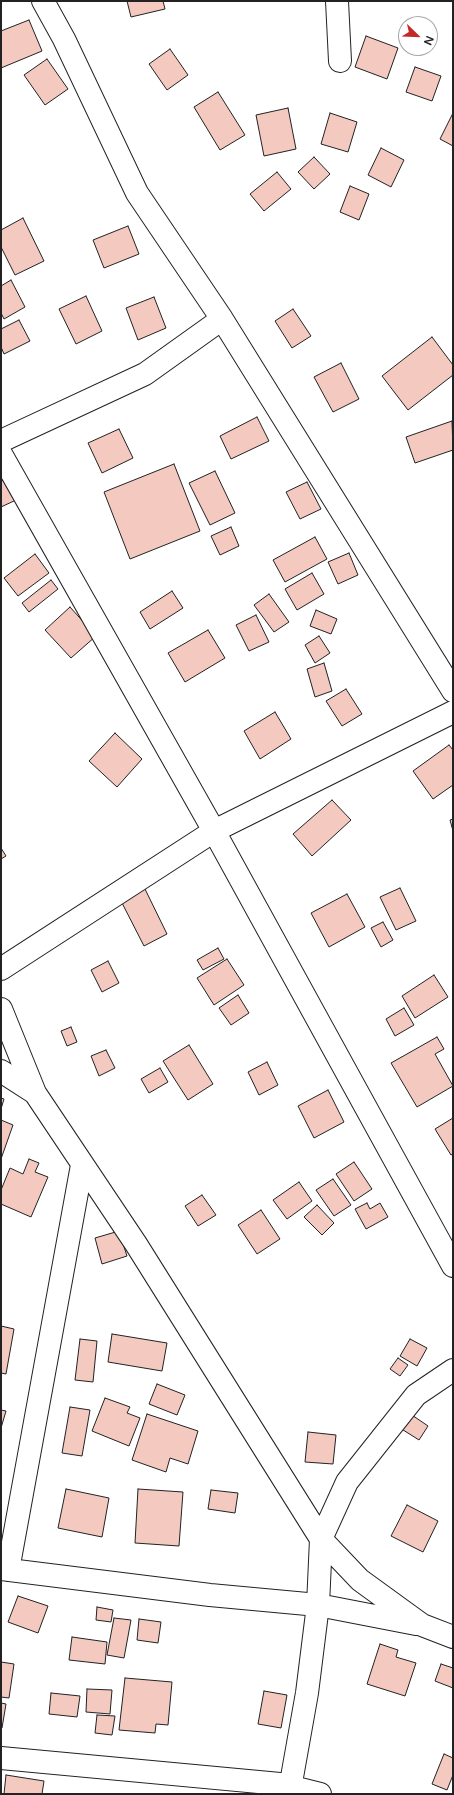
<!DOCTYPE html>
<style>
body{margin:0}
#map{position:relative;width:454px;height:1795px;overflow:hidden;background:#fff;font-family:"Varela Round",sans-serif}
canvas{display:block}
.frame{position:absolute;inset:0;border:2px solid #222;pointer-events:none}
.north{position:absolute;left:398px;top:16px;width:40px;height:40px;box-sizing:border-box;background:#fff;border:1px solid #a7a7a7;border-radius:50%;rotate:113deg;font-size:11px;font-weight:700;line-height:16px;text-align:center;color:#222}
.north::after{content:'';display:block;margin:auto;width:14px;height:18px;background:#c62828;clip-path:polygon(50% 0,100% 100%,50% 72%,0 100%)}
</style>
<div id="map">
<canvas width="454" height="1795"></canvas>
<div class="frame"></div>
<div class="north">N</div>
</div>
<script>
const context = document.querySelector('canvas').getContext('2d');
context.lineJoin = 'round';
function fill(path, color) { context.fillStyle = color; context.fill(path, 'evenodd'); }
const shape = rows => new Path2D(rows.map(r => 'M' + r).join(''));
function trace(path, color, width, dash) { context.strokeStyle = color; context.lineWidth = width; context.lineCap = dash ? 'butt' : 'round'; context.setLineDash(dash || []); context.stroke(path); }
const building = shape([
 [127,1,163,1,165,9,131,17,127,1],
 [29,20,42,51,1,68,1,31,29,20],
 [366,36,398,48,387,79,355,67,366,36],
 [170,49,188,75,167,90,149,64,170,49],
 [47,59,68,89,45,105,24,75,47,59],
 [415,67,441,76,432,101,406,92,415,67],
 [218,92,245,135,220,150,194,107,218,92],
 [288,108,296,149,264,156,256,115,288,108],
 [330,113,357,122,348,152,321,144,330,113],
 [453,113,453,146,440,139,453,113],
 [381,148,404,160,391,187,368,175,381,148],
 [314,157,330,174,314,189,298,172,314,157],
 [277,172,291,189,264,211,250,194,277,172],
 [350,186,369,194,359,220,340,212,350,186],
 [23,218,44,261,15,275,1,247,1,230,23,218],
 [128,226,139,254,104,268,93,240,128,226],
 [11,280,25,307,4,319,1,313,1,286,11,280],
 [86,296,102,331,76,344,59,309,86,296],
 [154,297,166,328,138,340,126,308,154,297],
 [293,309,311,336,292,348,275,321,293,309],
 [19,320,30,341,4,354,1,347,1,329,19,320],
 [432,337,453,365,453,375,408,410,382,376,432,337],
 [341,363,359,399,333,412,314,377,341,363],
 [257,417,269,441,231,459,220,436,257,417],
 [452,421,453,450,415,463,406,437,452,421],
 [119,429,133,458,102,473,88,443,119,429],
 [174,464,200,531,130,559,104,492,174,464],
 [215,471,235,513,210,525,189,483,215,471],
 [6,479,16,500,1,507,1,481,6,479],
 [307,482,321,509,300,519,286,492,307,482],
 [231,527,239,546,220,555,211,536,231,527],
 [315,537,327,559,285,582,273,560,315,537],
 [349,553,358,575,338,584,328,562,349,553],
 [35,554,49,573,18,596,4,578,35,554],
 [312,573,324,594,297,610,285,589,312,573],
 [51,580,58,589,29,612,22,603,51,580],
 [172,591,183,608,150,629,140,612,172,591],
 [269,594,289,622,274,632,254,605,269,594],
 [70,607,96,636,71,658,45,630,70,607],
 [316,610,337,619,331,634,310,626,316,610],
 [256,615,269,642,249,651,236,625,256,615],
 [208,630,225,658,185,682,168,653,208,630],
 [319,636,330,653,315,663,305,645,319,636],
 [324,663,332,691,315,697,307,669,324,663],
 [346,689,362,714,342,726,326,701,346,689],
 [275,712,291,739,260,759,244,731,275,712],
 [115,733,142,759,117,787,89,761,115,733],
 [449,745,453,750,453,785,433,799,413,771,449,745],
 [332,800,351,820,312,856,293,834,332,800],
 [453,819,453,831,450,820,453,819],
 [1,848,6,856,1,859,1,848],
 [400,888,416,921,396,930,380,897,400,888],
 [145,889,167,934,144,946,121,901,145,889],
 [347,894,365,927,329,947,311,913,347,894],
 [383,922,393,940,381,947,371,928,383,922],
 [218,948,224,959,203,970,197,960,218,948],
 [227,959,244,985,214,1005,197,978,227,959],
 [108,961,119,983,102,992,91,970,108,961],
 [434,975,448,997,415,1018,402,996,434,975],
 [238,995,249,1013,231,1025,219,1008,238,995],
 [404,1008,414,1025,395,1036,386,1019,404,1008],
 [71,1027,77,1042,67,1046,61,1031,71,1027],
 [437,1037,444,1049,435,1054,453,1086,417,1107,391,1063,437,1037],
 [189,1045,213,1084,188,1100,163,1061,189,1045],
 [106,1050,115,1068,99,1076,91,1056,106,1050],
 [267,1062,278,1085,259,1095,248,1072,267,1062],
 [160,1068,168,1082,149,1093,141,1079,160,1068],
 [328,1090,344,1122,314,1138,298,1106,328,1090],
 [1,1098,4,1099,1,1109,1,1098],
 [453,1118,453,1154,451,1155,435,1129,453,1118],
 [1,1120,13,1125,1,1159,1,1120],
 [29,1159,39,1163,35,1172,48,1177,31,1217,1,1204,1,1190,10,1168,23,1174,29,1159],
 [354,1162,372,1189,354,1201,336,1174,354,1162],
 [333,1179,351,1205,334,1216,316,1190,333,1179],
 [299,1182,312,1201,287,1219,273,1200,299,1182],
 [202,1195,216,1215,198,1226,185,1206,202,1195],
 [367,1203,370,1209,380,1203,388,1217,366,1229,355,1209,367,1203],
 [317,1205,334,1223,322,1235,304,1217,317,1205],
 [261,1210,280,1239,257,1254,238,1225,261,1210],
 [119,1231,127,1256,102,1264,95,1238,119,1231],
 [1,1326,14,1329,6,1374,1,1373,1,1326],
 [112,1334,167,1343,162,1371,108,1362,112,1334],
 [80,1339,97,1341,93,1382,75,1380,80,1339],
 [410,1339,427,1348,417,1366,400,1356,410,1339],
 [398,1358,408,1365,400,1376,390,1369,398,1358],
 [157,1384,185,1395,177,1415,149,1404,157,1384],
 [105,1398,130,1407,127,1413,140,1418,129,1446,92,1431,105,1398],
 [70,1407,90,1410,82,1456,62,1453,70,1407],
 [1,1410,6,1411,1,1428,1,1410],
 [409,1413,428,1426,419,1440,400,1428,409,1413],
 [147,1414,198,1431,188,1464,170,1458,166,1472,132,1460,147,1414],
 [308,1432,336,1435,333,1464,305,1462,308,1432],
 [66,1489,109,1498,102,1537,58,1528,66,1489],
 [138,1489,183,1492,179,1546,135,1543,138,1489],
 [211,1490,238,1493,235,1513,208,1509,211,1490],
 [407,1505,438,1521,423,1552,391,1536,407,1505],
 [18,1596,48,1606,38,1633,8,1622,18,1596],
 [97,1607,113,1610,111,1622,96,1620,97,1607],
 [114,1618,131,1620,124,1658,107,1655,114,1618],
 [139,1619,161,1622,158,1643,137,1640,139,1619],
 [72,1637,107,1642,105,1664,69,1660,72,1637],
 [380,1644,398,1650,396,1657,416,1663,405,1696,367,1684,380,1644],
 [1,1662,14,1664,9,1698,1,1697,1,1662],
 [441,1664,453,1668,453,1688,435,1681,441,1664],
 [125,1678,172,1682,168,1725,156,1724,155,1733,119,1730,125,1678],
 [87,1689,112,1690,110,1714,86,1712,87,1689],
 [264,1691,287,1695,281,1728,258,1724,264,1691],
 [51,1693,80,1696,77,1717,49,1714,51,1693],
 [1,1703,6,1704,2,1728,1,1728,1,1703],
 [97,1715,115,1716,112,1735,95,1733,97,1715],
 [444,1754,453,1758,453,1775,447,1790,432,1784,444,1754],
 [6,1775,44,1781,42,1794,4,1794,6,1775]
]);
fill(building, '#f3c9c0');
trace(building, '#222', 1);
const street = shape([
 [43,1,64,39,137,193,222,319],
 [337,1,340,61],
 [1,441,145,374,222,319,453,691],
 [1,454,214,831,453,1266],
 [1,969,214,831,453,712],
 [1,1009,35,1093],
 [1,1071,35,1093,136,1244,321,1539,360,1580,422,1625,453,1637],
 [1,1569,210,1595,318,1605,416,1624],
 [8,1570,82,1165],
 [1,1758,280,1784,320,1794],
 [289,1794,307,1693,318,1605,321,1539,347,1482,416,1395,453,1370]
]);
trace(street, '#222', 24);
trace(street, '#fff', 22);
</script>
